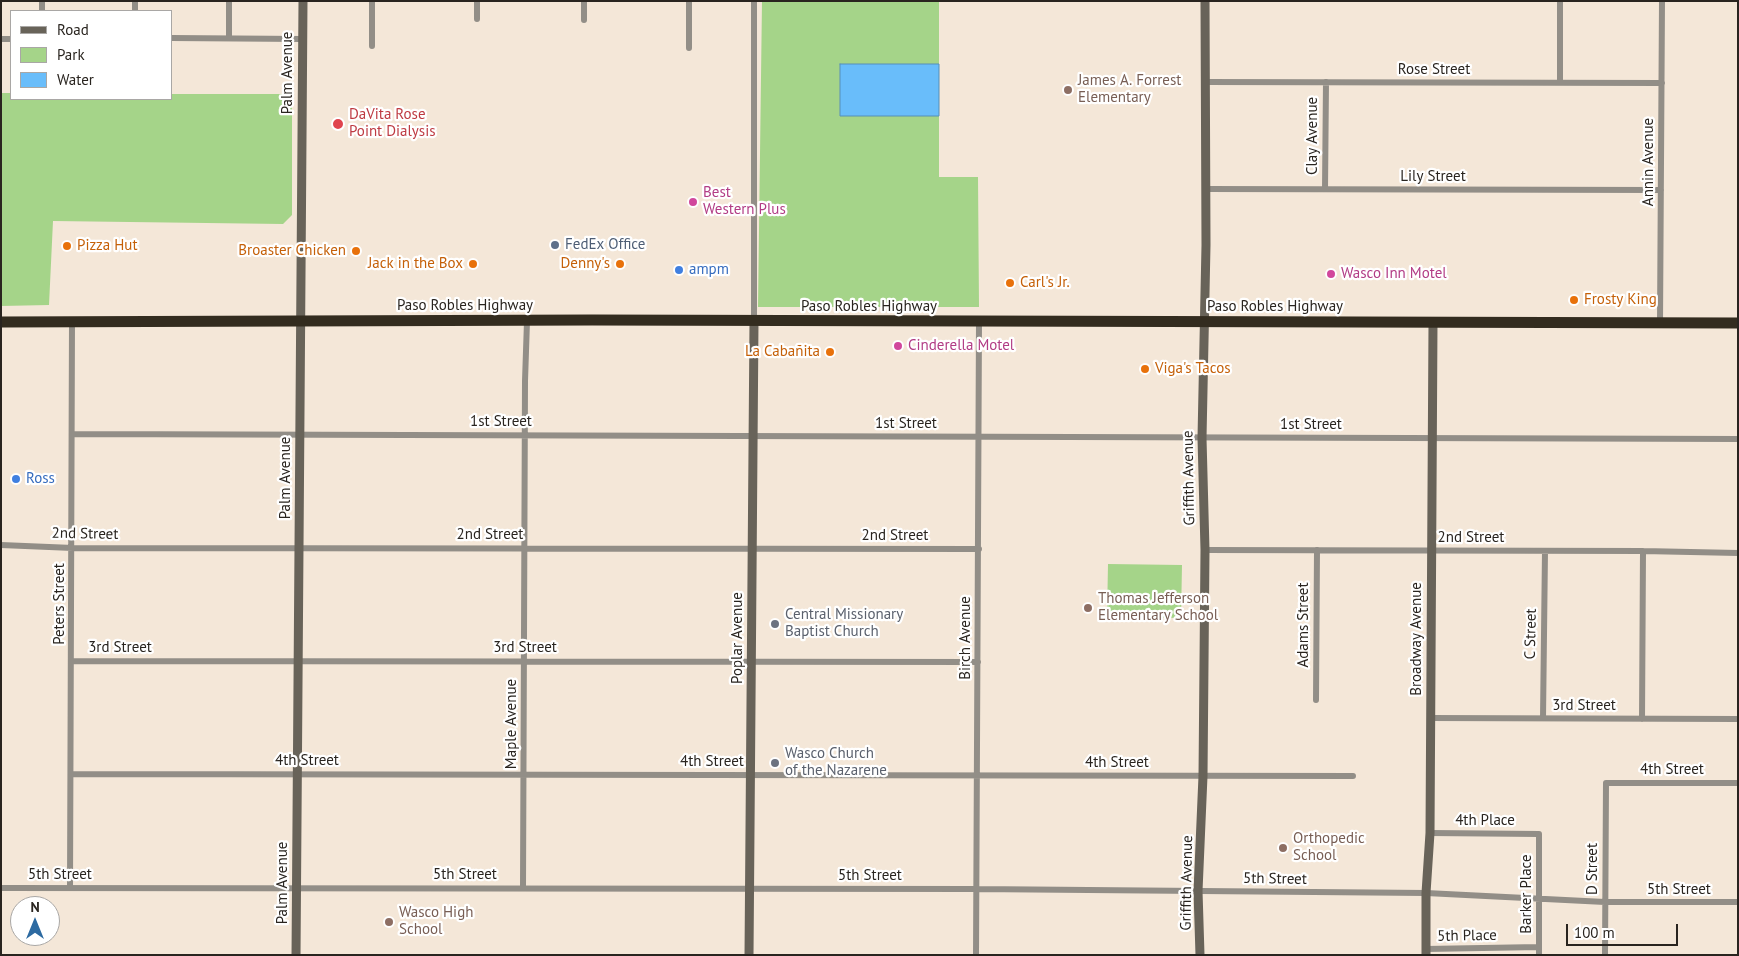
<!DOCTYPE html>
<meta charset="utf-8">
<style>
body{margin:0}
#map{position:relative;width:1739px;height:956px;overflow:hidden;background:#f4e7d8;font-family:"PT Sans",sans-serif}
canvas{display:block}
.frame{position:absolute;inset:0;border:2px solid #29241f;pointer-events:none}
.legend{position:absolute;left:10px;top:10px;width:162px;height:90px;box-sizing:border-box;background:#fff;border:1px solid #a9a7a5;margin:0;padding:6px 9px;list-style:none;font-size:15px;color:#29241f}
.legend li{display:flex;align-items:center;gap:10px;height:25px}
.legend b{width:25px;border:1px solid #a9a7a5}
.north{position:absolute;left:10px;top:896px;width:50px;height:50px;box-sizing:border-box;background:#fff;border:1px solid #a9a7a5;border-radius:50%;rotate:0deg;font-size:14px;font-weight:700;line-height:20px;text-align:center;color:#29241f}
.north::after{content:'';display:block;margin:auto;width:18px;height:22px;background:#2d6aa1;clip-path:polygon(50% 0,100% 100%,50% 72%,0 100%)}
.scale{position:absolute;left:1566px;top:924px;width:112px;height:22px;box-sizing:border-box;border:2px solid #29241f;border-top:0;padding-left:6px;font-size:15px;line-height:18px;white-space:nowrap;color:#29241f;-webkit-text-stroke:4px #fff;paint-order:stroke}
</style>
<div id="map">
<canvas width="1739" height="956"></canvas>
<div class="frame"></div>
<ul class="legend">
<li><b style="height:6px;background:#686359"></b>Road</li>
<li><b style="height:14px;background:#a5d489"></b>Park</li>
<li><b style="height:14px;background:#69bdfa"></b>Water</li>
</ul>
<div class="north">N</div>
<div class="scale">100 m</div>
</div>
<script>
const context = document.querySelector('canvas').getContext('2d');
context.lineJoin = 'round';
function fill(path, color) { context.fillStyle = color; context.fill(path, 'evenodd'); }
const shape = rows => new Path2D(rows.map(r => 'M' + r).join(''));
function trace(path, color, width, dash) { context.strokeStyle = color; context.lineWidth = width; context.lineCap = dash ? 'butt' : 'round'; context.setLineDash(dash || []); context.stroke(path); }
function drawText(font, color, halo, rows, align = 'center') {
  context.font = font + ' "PT Sans",sans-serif'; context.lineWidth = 4.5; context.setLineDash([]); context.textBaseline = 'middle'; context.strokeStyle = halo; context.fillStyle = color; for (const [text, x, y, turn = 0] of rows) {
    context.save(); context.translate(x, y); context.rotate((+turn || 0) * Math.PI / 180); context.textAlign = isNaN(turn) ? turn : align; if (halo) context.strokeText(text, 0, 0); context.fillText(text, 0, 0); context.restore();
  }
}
fill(shape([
 [762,1,939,1,939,64,840,64,840,115,939,116,939,177,978,177,979,307,758,307],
 [1,93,11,93,11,99,171,99,171,94,287,94,292,99,292,215,283,224,53,221,49,305,1,306],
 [1108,564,1182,565,1181,618,1107,617]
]), '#a5d489');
const water = shape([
 [840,64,939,64,939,116,840,116,840,64]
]);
fill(water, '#69bdfa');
trace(water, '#568fb8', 1);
trace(shape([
 [372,1,372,46],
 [689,1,689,48],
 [754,1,754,322],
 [42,11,42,1],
 [135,11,135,1],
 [477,19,477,1],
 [584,20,584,1],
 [171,38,302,39],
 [229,38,229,1],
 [1,39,11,39],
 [1206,82,1662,83],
 [1560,82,1560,1],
 [1206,189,1661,190],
 [1325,189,1326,82],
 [1660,323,1662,1],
 [73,434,1738,439],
 [1,545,73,548,979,549],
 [1205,550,1643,551,1738,553],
 [72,661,978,662],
 [1316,700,1317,550],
 [1430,718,1738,719],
 [1543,718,1545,551],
 [1642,719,1643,551],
 [71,774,1353,776],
 [1430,833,1539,834,1539,955],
 [70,887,72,322],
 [523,887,525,381,527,321],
 [1,888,976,889,1426,893,1605,902,1738,902],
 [1426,949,1539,947],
 [976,955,979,322],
 [1605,955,1606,783,1738,783]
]), '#928e87', 6);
trace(shape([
 [296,955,303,1],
 [749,955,754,322],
 [1200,955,1198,891,1203,776,1205,550,1202,438,1206,245,1205,1],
 [1426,955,1426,893,1430,833,1433,323]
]), '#686359', 9);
trace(shape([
 [1,322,592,320,1738,323]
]), '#332c1f', 11);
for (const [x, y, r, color] of [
 [1068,90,5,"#8d6e63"],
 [338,124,6,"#e0444e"],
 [693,202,5,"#d1479c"],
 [555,245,5,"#5c6f8a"],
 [67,246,5,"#e8710a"],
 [356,251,5,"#e8710a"],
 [473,264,5,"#e8710a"],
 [620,264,5,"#e8710a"],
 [679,270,5,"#3f7fe0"],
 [1331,274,5,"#d1479c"],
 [1010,283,5,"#e8710a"],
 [1574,300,5,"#e8710a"],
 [898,346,5,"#d1479c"],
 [830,352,5,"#e8710a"],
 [1145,369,5,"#e8710a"],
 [16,479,5,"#3f7fe0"],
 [1088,608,5,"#8d6e63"],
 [775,624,5,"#6b7280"],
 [775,763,5,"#6b7280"],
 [1283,848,5,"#8d6e63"],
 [389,922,5,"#8d6e63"]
]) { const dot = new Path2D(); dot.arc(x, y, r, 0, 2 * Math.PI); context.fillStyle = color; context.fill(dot); trace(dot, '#fff', 2); }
drawText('15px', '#29241f', '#fff', [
 ["Rose Street",1434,70],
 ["Palm Avenue",288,73,-90],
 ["Clay Avenue",1313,136,-90],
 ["Annin Avenue",1649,162,-90],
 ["Lily Street",1433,177],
 ["Paso Robles Highway",465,306],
 ["Paso Robles Highway",869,307],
 ["Paso Robles Highway",1275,307],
 ["1st Street",501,422],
 ["1st Street",906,424],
 ["1st Street",1311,425],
 ["Palm Avenue",286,478,-90],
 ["Griffith Avenue",1189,478,-91],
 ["2nd Street",85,534,1],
 ["2nd Street",490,535],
 ["2nd Street",895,536],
 ["2nd Street",1471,538],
 ["Peters Street",60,604,-90],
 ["Adams Street",1304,625,-90],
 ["C Street",1531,634,-89],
 ["Poplar Avenue",738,638,-90],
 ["Birch Avenue",966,638,-90],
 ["Broadway Avenue",1417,639,-90],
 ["3rd Street",120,648],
 ["3rd Street",525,648],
 ["3rd Street",1584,706],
 ["Maple Avenue",512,724,-90],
 ["4th Street",307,761],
 ["4th Street",712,762],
 ["4th Street",1117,763],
 ["4th Street",1672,770],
 ["4th Place",1485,821],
 ["D Street",1593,869,-90],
 ["5th Street",60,875],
 ["5th Street",465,875],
 ["5th Street",870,876],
 ["5th Street",1275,879,1],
 ["Palm Avenue",283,883,-90],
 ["Griffith Avenue",1187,883,-89],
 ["5th Street",1679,890],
 ["Barker Place",1527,894,-90],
 ["5th Place",1467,936,-1]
]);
drawText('15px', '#785e54', '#fff', [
 ["James A. Forrest",1078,81],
 ["Elementary",1078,98],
 ["Thomas Jefferson",1098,599],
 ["Elementary School",1098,616],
 ["Orthopedic",1293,839],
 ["School",1293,856],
 ["Wasco High",399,913],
 ["School",399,930]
], 'left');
drawText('15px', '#be3a42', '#fff', [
 ["DaVita Rose",349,115],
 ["Point Dialysis",349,132]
], 'left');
drawText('15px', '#b23c85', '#fff', [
 ["Best",703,193],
 ["Western Plus",703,210],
 ["Wasco Inn Motel",1341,274],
 ["Cinderella Motel",908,346]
], 'left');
drawText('15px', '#4e5e75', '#fff', [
 ["FedEx Office",565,245]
], 'left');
drawText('15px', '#c56008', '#fff', [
 ["Pizza Hut",77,246],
 ["Broaster Chicken",346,251,"right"],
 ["Jack in the Box",463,264,"right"],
 ["Denny's",610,264,"right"],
 ["Carl's Jr.",1020,283],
 ["Frosty King",1584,300],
 ["La Cabañita",820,352,"right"],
 ["Viga's Tacos",1155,369]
], 'left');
drawText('15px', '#366cbe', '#fff', [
 ["ampm",689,270],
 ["Ross",26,479]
], 'left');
drawText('15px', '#5b616d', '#fff', [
 ["Central Missionary",785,615],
 ["Baptist Church",785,632],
 ["Wasco Church",785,754],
 ["of the Nazarene",785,771]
], 'left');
</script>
